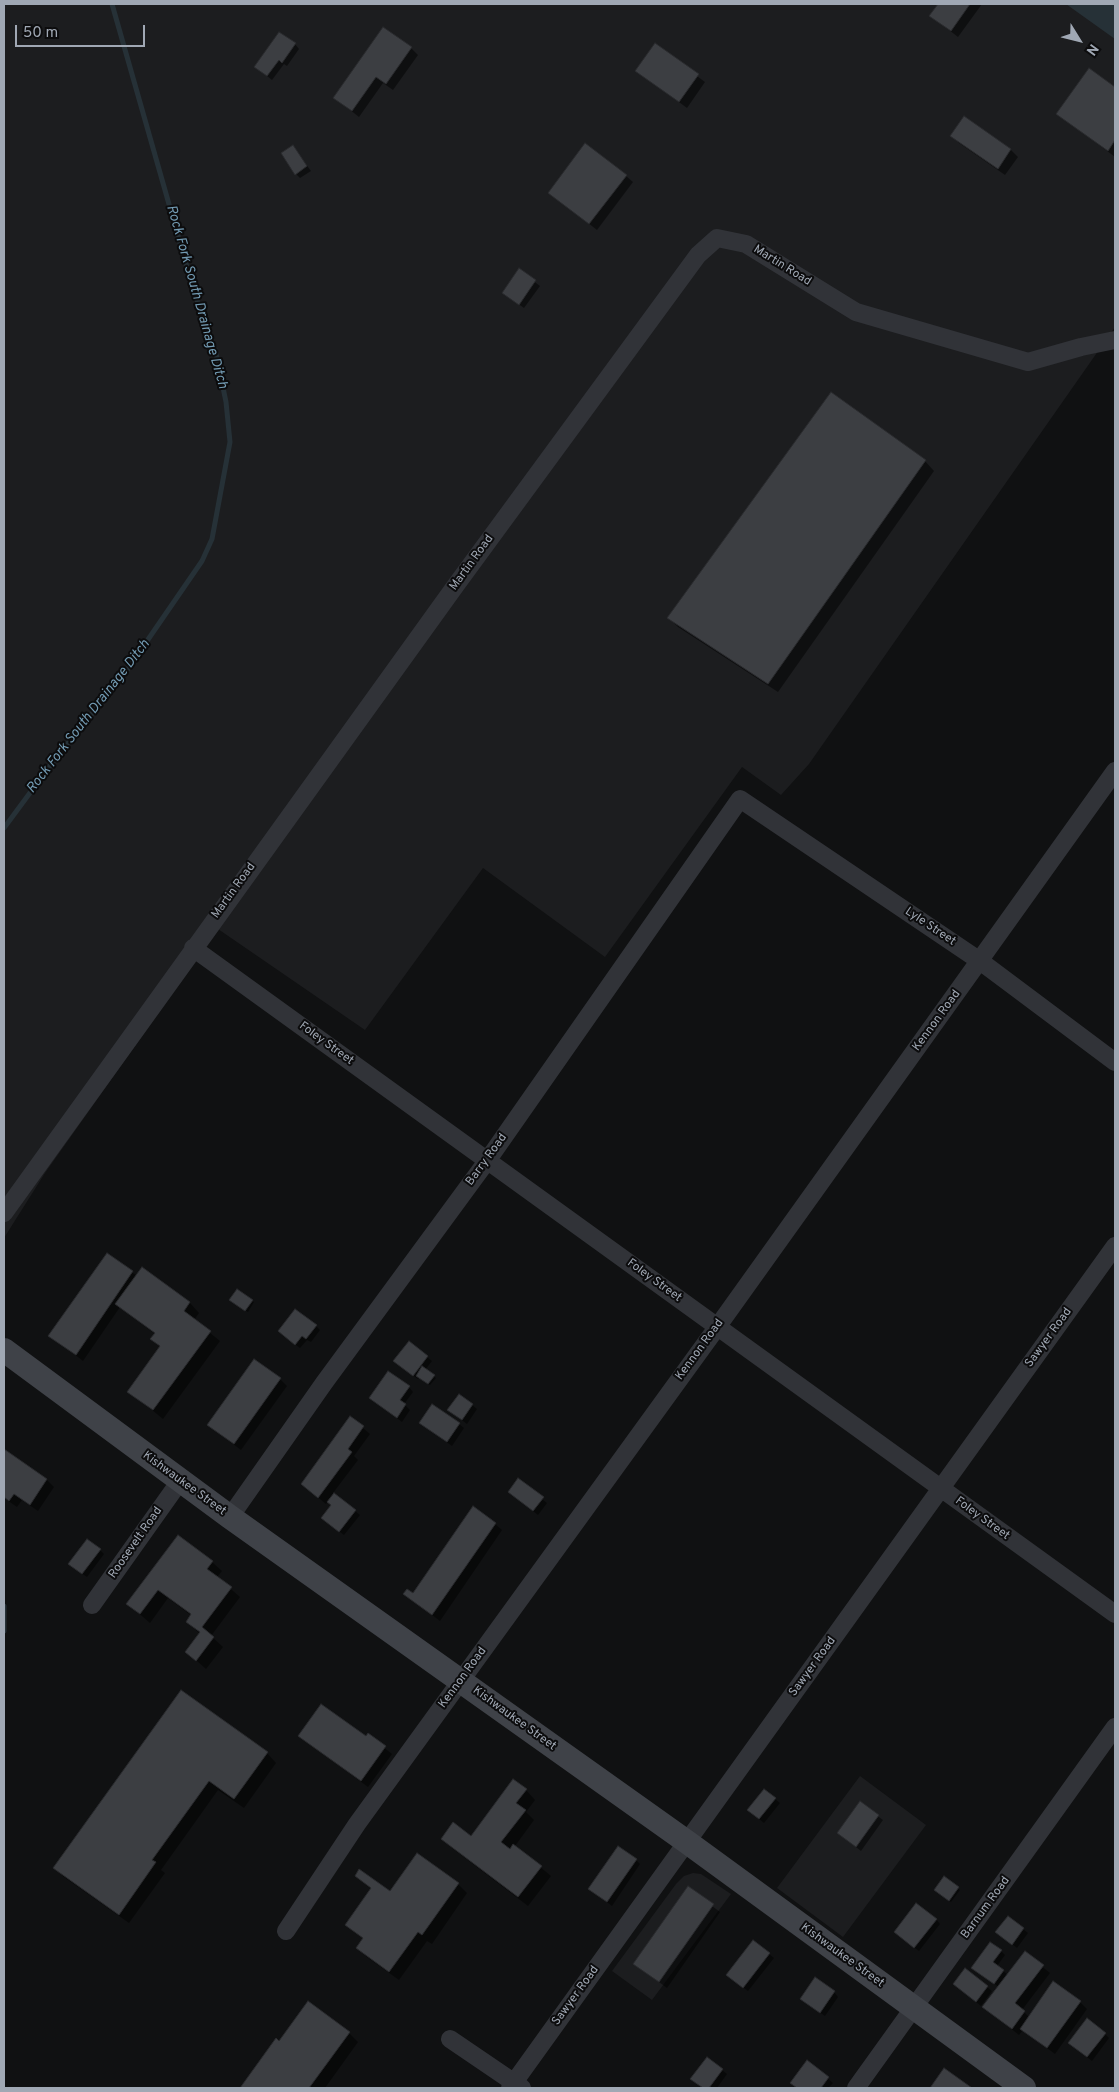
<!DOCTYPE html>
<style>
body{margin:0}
#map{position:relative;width:1119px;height:2092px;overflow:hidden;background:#101112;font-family:Overpass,sans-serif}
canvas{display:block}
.frame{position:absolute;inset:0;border:5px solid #a0a8b4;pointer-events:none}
.north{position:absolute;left:1054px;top:15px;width:50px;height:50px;-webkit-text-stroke:4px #0c0c0d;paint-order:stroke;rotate:126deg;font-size:14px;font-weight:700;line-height:20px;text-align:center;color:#a0a8b4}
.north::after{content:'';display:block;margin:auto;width:18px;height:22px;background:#a0a8b4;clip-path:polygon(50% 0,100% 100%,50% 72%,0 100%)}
.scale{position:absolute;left:15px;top:25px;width:130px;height:22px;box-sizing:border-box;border:2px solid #a0a8b4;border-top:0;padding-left:6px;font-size:15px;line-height:18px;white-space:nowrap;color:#a0a8b4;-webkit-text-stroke:4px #0c0c0d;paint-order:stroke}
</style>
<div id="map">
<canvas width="1119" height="2092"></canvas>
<div class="frame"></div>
<div class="north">N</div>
<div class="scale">50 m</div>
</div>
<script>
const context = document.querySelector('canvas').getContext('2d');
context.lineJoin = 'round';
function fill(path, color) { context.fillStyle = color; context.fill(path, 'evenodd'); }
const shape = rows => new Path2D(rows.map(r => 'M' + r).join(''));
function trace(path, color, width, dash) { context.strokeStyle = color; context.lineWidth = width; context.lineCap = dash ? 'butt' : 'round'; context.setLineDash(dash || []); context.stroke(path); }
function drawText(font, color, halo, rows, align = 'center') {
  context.font = font + ' Overpass,sans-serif'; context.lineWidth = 4; context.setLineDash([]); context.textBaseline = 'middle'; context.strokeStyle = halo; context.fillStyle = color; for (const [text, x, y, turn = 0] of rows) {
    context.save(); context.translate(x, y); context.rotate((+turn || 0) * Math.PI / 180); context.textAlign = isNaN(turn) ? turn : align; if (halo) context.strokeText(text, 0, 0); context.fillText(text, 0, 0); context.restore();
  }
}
fill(shape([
 [4,4,1115,4,1115,327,809,764,781,795,742,767,605,957,483,868,365,1030,218,929,45,1173,4,1238],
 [860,1776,926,1825,843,1937,777,1888],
 [693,1873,701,1874,731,1894,652,2000,612,1971,676,1884,684,1876]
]), '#1c1d1f');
fill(shape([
 [1066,4,1115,4,1115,39]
]), '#263137');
fill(shape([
 [939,4,982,4,958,37,931,16],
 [295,44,299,49,287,66,284,64,272,80,256,67],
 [655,45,705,82,687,108,637,71],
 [411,48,418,55,393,90,383,83,359,117,335,98],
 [1089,70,1115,88,1115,157,1058,114],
 [965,118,1011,150,1018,157,1005,175,959,143,952,136],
 [293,147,311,171,300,178,296,174],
 [626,176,633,182,597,230,550,193],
 [519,270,540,286,524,308,503,293],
 [925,461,934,471,778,692,678,627,669,618],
 [108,1255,137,1276,142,1269,190,1303,199,1313,194,1320,220,1341,163,1419,129,1391,161,1348,152,1339,155,1334,120,1307,83,1361,50,1335],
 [252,1301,254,1302,248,1312,232,1302],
 [316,1326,320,1330,311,1342,307,1340,300,1348,284,1336],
 [409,1343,432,1361,425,1370,436,1378,430,1385,419,1378,418,1379,399,1365],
 [280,1379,287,1386,241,1450,208,1425],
 [409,1387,413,1392,404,1404,410,1410,402,1422,371,1398],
 [460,1395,477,1409,467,1424,454,1414],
 [351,1418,370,1434,354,1456,358,1460,333,1493,360,1515,344,1535,327,1522,332,1505,328,1501,326,1504,302,1484],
 [420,1423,459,1424,464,1428,452,1446],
 [4,1451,47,1480,54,1487,38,1511,22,1500,17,1507,4,1498],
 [518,1480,547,1503,538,1515,514,1496],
 [495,1524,502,1530,440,1621,405,1594,413,1595],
 [178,1537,212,1562,222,1571,217,1577,240,1597,211,1636,223,1647,206,1669,187,1652,200,1634,188,1622,192,1616,168,1598,150,1623,128,1604],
 [100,1550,104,1554,87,1577,74,1568],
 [181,1692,267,1753,276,1763,244,1808,218,1790,161,1870,165,1873,129,1923,64,1877,55,1868],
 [368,1735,392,1754,368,1787,300,1736,366,1738],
 [526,1790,535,1800,526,1812,534,1820,515,1846,551,1876,528,1906,452,1848,442,1839,471,1837],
 [764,1790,780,1803,764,1823,753,1814],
 [860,1803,883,1820,861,1851,838,1833],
 [636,1860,640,1864,612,1906,590,1889],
 [356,1876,391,1893,458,1884,467,1893,432,1944,427,1941,399,1980,367,1957,357,1948,364,1939,347,1925,372,1890],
 [944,1878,960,1890,951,1902,937,1892],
 [688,1888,720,1912,667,1988,635,1964],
 [1008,1917,1028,1933,1017,1948,997,1932],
 [936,1919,940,1924,919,1951,900,1937],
 [1001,1951,1005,1955,997,1966,1008,1975,1025,1953,1050,1973,1022,2010,1029,2017,1080,2002,1087,2009,1055,2054,1023,2030,1019,2035,984,2007,999,1987,973,1968],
 [769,1954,774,1958,748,1991,732,1979],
 [965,1970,992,1991,981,2006,954,1984],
 [834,1992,838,1997,825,2016,806,2003],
 [349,2033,358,2042,325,2088,242,2088,277,2040,280,2042],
 [1105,2034,1109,2038,1092,2061,1074,2047],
 [708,2059,727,2074,717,2088,703,2088,697,2083],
 [808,2062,833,2083,828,2088,797,2088,792,2083]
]), '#0007');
trace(shape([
 [4,828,55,759,125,673,202,561,212,539,230,442,226,402,215,349,194,292,112,4],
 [4,1606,4,1631]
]), '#263137', 5);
const building = shape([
 [938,4,970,4,951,31,929,16,938,4],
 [383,27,412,47,386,84,376,77,352,111,333,98,383,27],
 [279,32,296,43,282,63,279,60,267,76,254,67,279,32],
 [655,43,699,74,679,102,635,71,655,43],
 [1089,68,1115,87,1115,140,1108,151,1056,114,1089,68],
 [964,116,1011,149,998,169,950,136,964,116],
 [585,143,627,175,589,224,548,193,585,143],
 [293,145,307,166,295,175,281,153,293,145],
 [519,268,536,280,519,305,502,293,519,268],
 [831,392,926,460,768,684,667,618,831,392],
 [107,1253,133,1271,76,1355,48,1336,107,1253],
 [142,1267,190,1302,184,1311,211,1331,153,1410,127,1392,160,1346,150,1339,155,1333,115,1304,142,1267],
 [237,1289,253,1300,245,1311,229,1300,237,1289],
 [295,1309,317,1325,306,1339,302,1336,295,1345,278,1331,295,1309],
 [409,1341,428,1356,413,1376,393,1361,409,1341],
 [254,1359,281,1378,234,1444,207,1425,254,1359],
 [422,1366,435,1375,428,1384,416,1376,422,1366],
 [388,1371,410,1386,400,1400,406,1404,397,1418,369,1398,388,1371],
 [459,1394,473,1404,462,1420,447,1410,459,1394],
 [432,1404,460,1423,447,1442,419,1423,432,1404],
 [350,1416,364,1426,348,1449,352,1452,318,1498,301,1484,350,1416],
 [4,1449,47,1479,30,1505,14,1494,9,1501,4,1497,4,1449],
 [518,1478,544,1497,533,1511,508,1492,518,1478],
 [334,1493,356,1510,339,1532,321,1518,331,1505,327,1502,334,1493],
 [473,1506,496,1523,432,1615,403,1594,407,1589,413,1593,473,1506],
 [178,1535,213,1561,207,1569,232,1587,202,1627,214,1637,196,1661,185,1652,200,1632,186,1622,191,1614,158,1590,140,1614,126,1604,178,1535],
 [87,1539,101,1549,82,1574,68,1564,87,1539],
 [181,1690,268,1752,234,1799,209,1781,152,1860,156,1862,119,1915,53,1868,181,1690],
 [321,1704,366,1736,368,1733,386,1746,361,1781,298,1736,321,1704],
 [513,1779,527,1789,516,1803,526,1810,501,1842,510,1849,513,1844,542,1866,518,1897,441,1839,453,1822,471,1836,513,1779],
 [764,1789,776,1798,759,1819,747,1810,764,1789],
 [860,1801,879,1815,856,1847,837,1833,860,1801],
 [618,1846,637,1859,607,1902,588,1889,618,1846],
 [417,1853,459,1883,422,1935,418,1932,389,1972,356,1948,363,1938,345,1925,371,1888,355,1876,359,1869,390,1891,417,1853],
 [944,1876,959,1887,949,1901,934,1890,944,1876],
 [688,1886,714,1904,659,1982,633,1964,688,1886],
 [916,1903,937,1919,914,1948,894,1932,916,1903],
 [1008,1916,1024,1928,1012,1945,995,1932,1008,1916],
 [753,1940,770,1953,743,1988,726,1975,753,1940],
 [990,1942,1002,1950,993,1962,1004,1970,994,1984,971,1968,990,1942],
 [1025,1951,1044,1965,1015,2003,1025,2011,1012,2029,982,2007,1025,1951],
 [965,1968,988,1986,976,2002,953,1984,965,1968],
 [815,1977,835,1991,820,2013,800,1999,815,1977],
 [1053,1981,1081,2001,1047,2048,1020,2029,1053,1981],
 [308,2001,350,2032,309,2088,240,2088,276,2038,279,2041,308,2001],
 [1087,2018,1106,2033,1087,2057,1068,2043,1087,2018],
 [707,2057,723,2069,709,2088,703,2088,690,2079,707,2057],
 [807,2060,829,2077,821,2088,797,2088,790,2083,807,2060],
 [944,2068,972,2088,930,2088,944,2068]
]);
fill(building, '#3c3e42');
trace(building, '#2a2b2e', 1);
trace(shape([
 [193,948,1115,1614],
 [4,1213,456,585,698,255,717,238,746,244,856,312,1028,362,1081,347,1115,340],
 [230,1517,324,1383,487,1161,740,799,980,961,1115,1062],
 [92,1605,180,1481],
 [286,1931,357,1824,718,1326,1115,771],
 [450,2039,522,2088],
 [510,2088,1115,1246],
 [856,2088,1115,1727]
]), '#313338', 18);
trace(shape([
 [4,1350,230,1517,687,1842,1024,2088]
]), '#3f4248', 24);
drawText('12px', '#a0a8b4', '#0c0c0d', [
 ["Martin Road",782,266,32],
 ["Martin Road",472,563,-54],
 ["Martin Road",234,891,-54],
 ["Lyle Street",930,927,34],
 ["Kennon Road",937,1021,-54],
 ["Foley Street",326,1044,36],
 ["Barry Road",487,1160,-54],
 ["Foley Street",654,1281,36],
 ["Sawyer Road",1049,1338,-54],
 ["Kennon Road",700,1350,-54],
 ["Kishwaukee Street",184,1484,36],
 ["Foley Street",982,1519,36],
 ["Roosevelt Road",136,1543,-55],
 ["Sawyer Road",813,1667,-54],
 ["Kennon Road",463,1678,-54],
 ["Kishwaukee Street",514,1719,36],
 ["Barnum Road",986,1908,-54],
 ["Kishwaukee Street",842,1956,36],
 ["Sawyer Road",576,1996,-54]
]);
drawText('italic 14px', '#739bb3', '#0c0c0d', [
 ["Rock Fork South Drainage Ditch",196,297,74],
 ["Rock Fork South Drainage Ditch",89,717,-52]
]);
</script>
